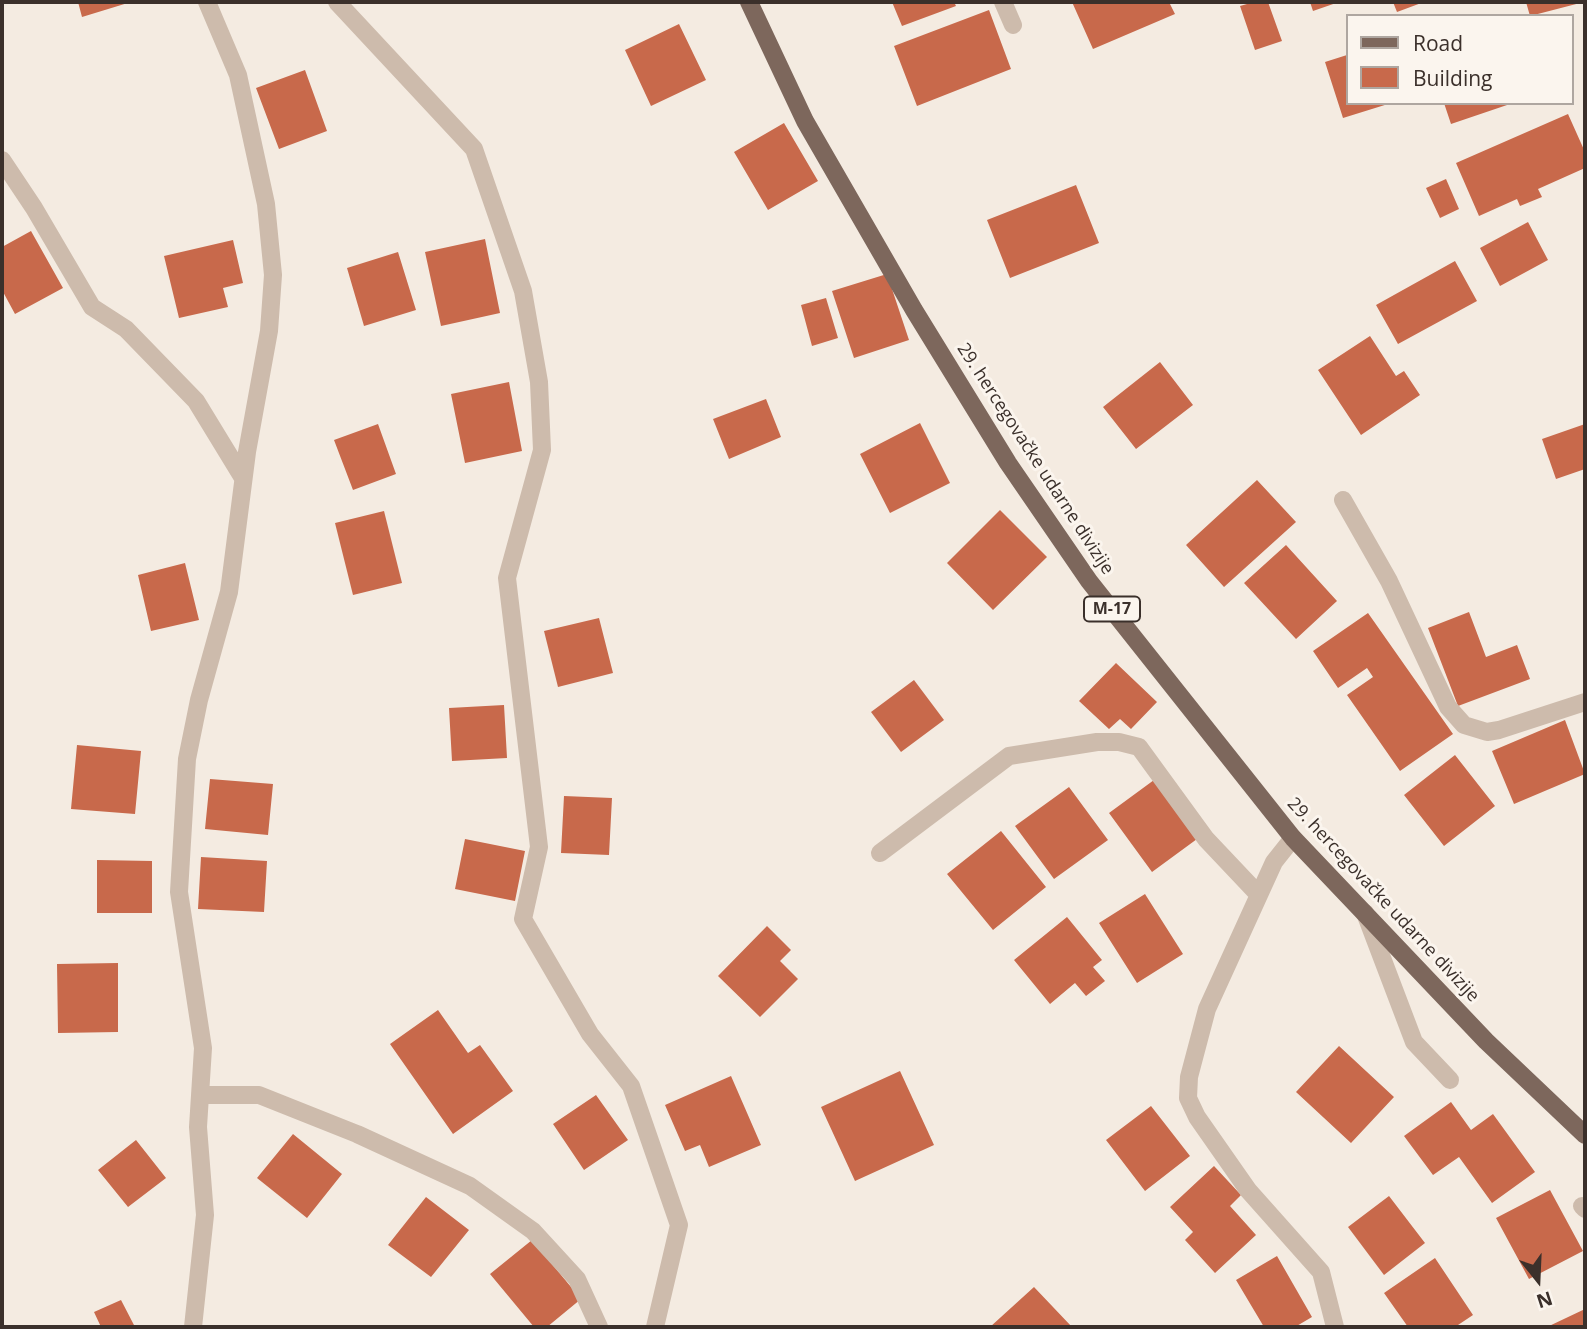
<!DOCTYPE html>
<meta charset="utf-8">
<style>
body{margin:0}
#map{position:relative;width:1587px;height:1329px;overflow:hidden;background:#f4ebe1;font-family:"Open Sans",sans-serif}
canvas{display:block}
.frame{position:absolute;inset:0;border:4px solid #3b302b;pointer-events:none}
.legend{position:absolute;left:1346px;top:14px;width:228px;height:91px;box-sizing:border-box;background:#fbf5ee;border:2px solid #aea6a0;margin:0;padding:9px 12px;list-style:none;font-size:21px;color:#3b302b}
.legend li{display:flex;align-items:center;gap:14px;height:35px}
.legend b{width:35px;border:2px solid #aea6a0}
.north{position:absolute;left:1503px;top:1245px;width:70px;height:70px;-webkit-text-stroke:5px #fbf5ee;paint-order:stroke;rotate:162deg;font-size:19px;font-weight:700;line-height:28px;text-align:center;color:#3b302b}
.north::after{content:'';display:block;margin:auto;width:24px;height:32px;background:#3b302b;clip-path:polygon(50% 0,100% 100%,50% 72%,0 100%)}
</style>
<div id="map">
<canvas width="1587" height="1329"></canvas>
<div class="frame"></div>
<ul class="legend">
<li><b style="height:9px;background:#7d675c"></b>Road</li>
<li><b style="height:19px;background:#c8694b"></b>Building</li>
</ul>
<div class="north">N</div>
</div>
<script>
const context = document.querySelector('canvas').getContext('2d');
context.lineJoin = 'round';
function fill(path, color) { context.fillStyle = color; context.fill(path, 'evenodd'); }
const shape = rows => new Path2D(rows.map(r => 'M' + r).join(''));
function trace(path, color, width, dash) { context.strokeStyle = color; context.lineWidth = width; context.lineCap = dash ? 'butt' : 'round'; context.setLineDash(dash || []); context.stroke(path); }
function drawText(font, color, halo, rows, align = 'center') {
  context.font = font + ' "Open Sans",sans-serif'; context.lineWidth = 6; context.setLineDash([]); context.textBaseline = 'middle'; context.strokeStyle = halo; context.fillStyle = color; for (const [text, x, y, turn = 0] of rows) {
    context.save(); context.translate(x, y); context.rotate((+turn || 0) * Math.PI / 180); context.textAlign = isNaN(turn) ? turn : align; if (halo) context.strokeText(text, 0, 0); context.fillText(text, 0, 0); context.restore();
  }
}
fill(shape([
 [78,2,131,2,82,17],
 [892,2,954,2,956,6,902,26],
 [1072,2,1169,2,1175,14,1093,49],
 [1254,2,1268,2,1282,41,1255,50,1240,6],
 [1310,2,1339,2,1313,11],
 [1393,2,1424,2,1397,12],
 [1526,2,1584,2,1530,16],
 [989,10,1011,69,917,106,894,46],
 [679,24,706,80,651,106,625,50],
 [1347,55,1347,103,1388,104,1343,118,1325,62],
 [305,70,327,131,279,149,256,88],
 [1444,103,1510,103,1510,104,1451,124],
 [1568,114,1585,152,1585,168,1538,189,1542,197,1520,206,1517,199,1479,216,1456,163],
 [784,123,818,181,768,210,734,152],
 [1446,179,1459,209,1440,218,1426,188],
 [1076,185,1099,243,1010,278,987,220],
 [1528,222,1548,260,1500,286,1480,248],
 [31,231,63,288,15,314,2,290,2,247],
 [485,239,500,313,441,326,425,252],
 [233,240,243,283,223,288,228,307,179,318,164,256],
 [398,252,416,310,364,326,347,268],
 [1455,261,1477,301,1398,344,1376,305],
 [887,274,909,340,854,358,832,291],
 [826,298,838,338,812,346,801,305],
 [1370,336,1396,376,1404,371,1420,395,1361,435,1318,370],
 [1160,362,1193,405,1136,449,1103,407],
 [509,382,522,451,465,463,451,394],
 [766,399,781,437,729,459,713,419],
 [920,423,950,483,890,513,860,454],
 [378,424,396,474,353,490,334,440],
 [1585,424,1585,469,1556,479,1542,439],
 [1257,480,1296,522,1224,587,1186,545],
 [1000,510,1047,557,993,610,947,563],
 [384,511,402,583,353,595,335,523],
 [1286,545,1337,601,1296,639,1244,583],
 [185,563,199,620,151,631,138,575],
 [1469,612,1486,657,1517,645,1530,679,1458,706,1428,628],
 [1368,613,1453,734,1400,771,1347,695,1373,677,1367,668,1338,688,1313,651],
 [599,618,613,673,558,687,544,631],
 [1116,663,1157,702,1131,729,1120,719,1109,729,1079,701],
 [914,680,944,720,901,752,871,712],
 [504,705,507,758,452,761,449,708],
 [1565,720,1585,774,1514,804,1492,751],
 [77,745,141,751,135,814,71,809],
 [1455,755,1495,806,1444,846,1404,795],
 [210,779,273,784,268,835,205,829],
 [1154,780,1197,839,1152,872,1109,813],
 [1069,787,1108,840,1054,879,1015,826],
 [564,796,612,798,609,855,561,853],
 [1001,831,1046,887,993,930,947,874],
 [465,839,525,851,515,901,455,889],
 [201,857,267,861,264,912,198,909],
 [97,860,152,861,152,913,97,913],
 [1145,894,1183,954,1137,983,1099,923],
 [1067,917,1102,960,1093,967,1105,981,1086,996,1075,983,1050,1004,1014,960],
 [767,926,791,950,780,961,798,979,760,1017,718,976],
 [118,963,118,1032,58,1033,57,964],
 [438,1010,468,1053,480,1045,513,1091,453,1134,390,1044],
 [1339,1046,1394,1097,1351,1143,1296,1092],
 [900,1071,934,1145,855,1181,821,1107],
 [731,1076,761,1145,709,1167,700,1145,685,1151,665,1105],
 [596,1095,628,1140,584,1170,553,1124],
 [1451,1102,1471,1130,1493,1114,1535,1172,1492,1203,1459,1157,1433,1175,1404,1136],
 [1151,1106,1190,1156,1145,1191,1106,1140],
 [293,1134,342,1174,307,1218,257,1178],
 [136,1140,166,1178,128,1207,98,1170],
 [1214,1166,1241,1195,1230,1206,1256,1235,1215,1273,1185,1240,1193,1232,1170,1207],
 [1550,1190,1583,1251,1529,1279,1496,1218],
 [1389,1196,1425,1243,1384,1275,1348,1227],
 [426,1197,469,1230,431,1277,388,1245],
 [532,1240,581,1299,547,1327,534,1327,490,1274],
 [1277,1256,1312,1317,1295,1327,1264,1327,1236,1280],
 [1435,1258,1473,1315,1455,1327,1408,1327,1384,1293],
 [1034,1287,1072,1327,990,1327],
 [121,1300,135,1327,101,1327,94,1312],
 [1585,1309,1585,1327,1547,1327]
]), '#c8694b');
trace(shape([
 [337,2,474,149,523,291,539,382,542,450,507,578,539,847,523,919,590,1034,631,1086,679,1225,655,1327],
 [1003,2,1013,25],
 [2,160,34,208,92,307,126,329,196,401,243,478],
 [1343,500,1389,581,1448,707,1464,725,1487,732,1499,730,1585,702],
 [1293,838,1274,862,1207,1009,1189,1077,1188,1098,1197,1117,1248,1190,1321,1272,1335,1327],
 [880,853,1009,756,1097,742,1119,742,1139,747,1206,839,1258,894],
 [1365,913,1414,1042,1450,1080],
 [200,1095,259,1095,357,1134,470,1186,533,1231,577,1279,599,1327],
 [1582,1206,1585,1209],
 [193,1327,205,1215,198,1127,203,1048,179,892,187,759,199,700,229,592,247,452,269,331,273,275,266,204,238,75,207,2]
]), '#cdbbac', 18);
trace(shape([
 [749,2,805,121,914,310,1008,463,1089,581,1293,838,1486,1041,1585,1135]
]), '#7d675c', 18);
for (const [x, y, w] of [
 [1112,609,56]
]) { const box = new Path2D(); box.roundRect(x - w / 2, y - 12.5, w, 25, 5); context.fillStyle = '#fbf5ee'; context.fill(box); trace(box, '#3b302b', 2); }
drawText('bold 16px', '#3b302b', null, [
 ["M-17",1112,609]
]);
drawText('18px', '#3b302b', '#fbf5ee', [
 ["29. hercegovačke udarne divizije",1035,459,57],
 ["29. hercegovačke udarne divizije",1383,900,47]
]);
</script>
